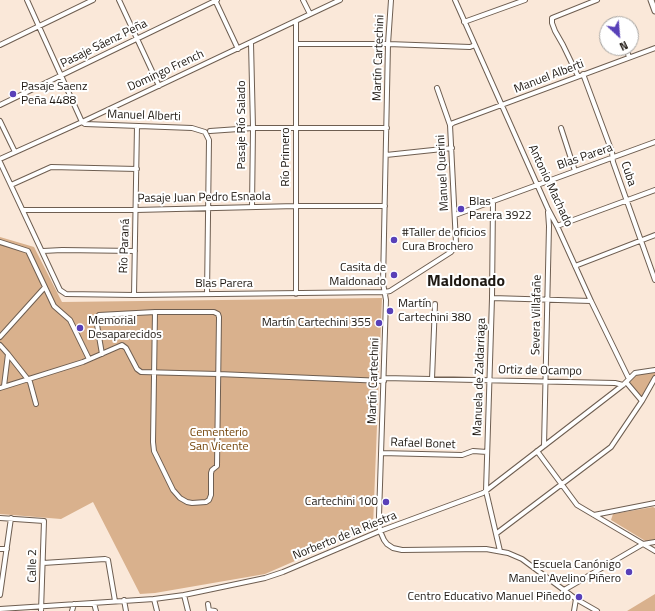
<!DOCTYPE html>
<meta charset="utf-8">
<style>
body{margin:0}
#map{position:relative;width:655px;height:611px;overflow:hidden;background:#fae8d9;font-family:"Titillium Web",sans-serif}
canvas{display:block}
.north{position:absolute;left:599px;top:16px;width:40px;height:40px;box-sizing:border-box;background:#fff;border:1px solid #a5a3a0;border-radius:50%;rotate:154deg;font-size:11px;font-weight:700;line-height:16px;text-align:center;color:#1e1812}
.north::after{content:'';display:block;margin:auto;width:14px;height:18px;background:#5840b8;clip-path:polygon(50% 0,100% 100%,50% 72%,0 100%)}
</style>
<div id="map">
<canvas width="655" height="611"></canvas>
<div class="north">N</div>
</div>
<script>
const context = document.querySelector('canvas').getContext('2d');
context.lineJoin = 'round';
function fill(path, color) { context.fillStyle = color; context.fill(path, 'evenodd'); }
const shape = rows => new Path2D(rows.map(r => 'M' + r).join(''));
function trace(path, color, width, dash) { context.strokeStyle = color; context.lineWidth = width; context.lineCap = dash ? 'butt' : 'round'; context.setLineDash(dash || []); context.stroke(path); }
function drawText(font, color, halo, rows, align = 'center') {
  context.font = font + ' "Titillium Web",sans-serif'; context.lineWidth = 4; context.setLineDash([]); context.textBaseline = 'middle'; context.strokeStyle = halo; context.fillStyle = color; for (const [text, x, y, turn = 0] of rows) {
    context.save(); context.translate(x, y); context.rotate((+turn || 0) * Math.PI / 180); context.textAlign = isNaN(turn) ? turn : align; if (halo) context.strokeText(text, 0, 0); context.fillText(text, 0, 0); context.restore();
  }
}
fill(shape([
 [0,237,34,247,62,302,382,298,373,527,265,574,155,593,140,594,93,502,61,519,0,514],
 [655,371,655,376,642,398,629,382,636,375],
 [653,507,655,508,655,540,647,542,611,520,613,514],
 [655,594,655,611,627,611]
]), '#d9b18d');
const minor = shape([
 [27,0,82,122,85,124,192,128,205,132,209,140,207,294],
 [119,0,159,86],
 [215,0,238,49],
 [303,0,310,14],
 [391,0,388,44,383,283,386,300,379,516,380,531,384,540,387,544,393,548,402,550,486,549,508,553,522,559,576,599,597,611],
 [455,0,548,209,557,226,591,301,629,379],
 [617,20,618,24],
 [464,22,525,0],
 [251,43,253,128,252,207],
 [297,44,388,44,470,47,475,45],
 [0,45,93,0],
 [626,48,629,57],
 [583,74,612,152,613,162,655,280],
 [578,76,563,45,555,31,552,23,552,18,597,0],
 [0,105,217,0],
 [0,121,15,152],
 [450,125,453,123,655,48],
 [561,128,575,171],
 [210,131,253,128,387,128],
 [386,155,452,148],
 [0,159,82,122,340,0],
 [0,162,60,290,66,294,134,295,385,292,390,291,451,252,454,248,456,243,450,125,437,88],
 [11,185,51,167,137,169],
 [493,201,492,298,486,491,500,551],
 [23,210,136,210,296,206,385,206],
 [455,215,655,142],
 [557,226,655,190],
 [0,242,28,251,54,306,70,320,89,359],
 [43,251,62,250,135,251],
 [575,266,655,235],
 [296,294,296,21],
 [134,295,137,126],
 [492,298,591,301],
 [0,337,45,287],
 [0,345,8,354,4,386],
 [8,354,30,382,36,404],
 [102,354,96,319,99,315,155,312,214,312,218,314,219,317,217,466,212,470,211,473,211,495,209,500,206,502,192,503,187,502,180,498,173,490,154,451,153,442,155,312],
 [384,378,615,383,623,385],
 [432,379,435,304],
 [626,382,642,401],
 [0,388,83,362,122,345,126,348,137,369,141,372,218,374,384,381],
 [544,446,549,226,548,212],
 [537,451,577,505,655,551],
 [381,453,462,455,473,451,487,452],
 [594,515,655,503],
 [0,518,44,521,41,611],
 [497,533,611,447,642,401,655,378],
 [0,549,7,549],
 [43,563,105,559,108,560,115,601],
 [564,590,643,544,655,542],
 [0,595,11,518],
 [184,595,188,611],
 [154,599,157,611],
 [124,600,126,611],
 [94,603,96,611],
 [208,604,209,611],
 [0,609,154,599,184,595,265,578,283,572,380,531,483,493,623,385,635,373,655,370],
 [209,610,215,611],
 [72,611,74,604],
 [574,611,576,599]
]);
const tertiary = shape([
 [651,0,655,11]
]);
trace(minor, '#6e5e51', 6);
trace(tertiary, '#6e5e51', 7);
trace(minor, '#fff', 4);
trace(tertiary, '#fff', 5);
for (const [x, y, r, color] of [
 [13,94,4,"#5840b8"],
 [461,209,4,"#5840b8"],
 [394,240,4,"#5840b8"],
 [394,275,4,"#5840b8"],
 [390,311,4,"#5840b8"],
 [379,323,4,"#5840b8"],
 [80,328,4,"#5840b8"],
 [386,502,4,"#5840b8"],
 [629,572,4,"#5840b8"],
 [579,597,4,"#5840b8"]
]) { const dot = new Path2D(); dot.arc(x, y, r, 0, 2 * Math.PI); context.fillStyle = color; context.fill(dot); trace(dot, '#fff', 1.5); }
drawText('12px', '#1e1812', '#fff', [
 ["Pasaje Sáenz Peña",104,44,-26],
 ["Martín Cartechini",379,58,-88],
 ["Domingo French",166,71,-25],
 ["Manuel Alberti",549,77,-21],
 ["Manuel Alberti",144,116,2],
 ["Pasaje Río Salado",242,125,-90],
 ["Río Primero",286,157,-90],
 ["Blas Parera",585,157,-19],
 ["Manuel Querini",443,173,-93],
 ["Cuba",628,174,71],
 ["Antonio Machado",550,186,65],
 ["Pasaje Juan Pedro Esnaola",204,198,-1],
 ["Río Paraná",125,246,-88],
 ["Blas Parera",224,284],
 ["Severa Villafañe",537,315,-89],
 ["Ortiz de Ocampo",540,371,1],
 ["Manuela de Zaldarriaga",480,377,-88],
 ["Martín Cartechini",374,381,-88],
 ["Rafael Bonet",423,444,2],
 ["Norberto de la Riestra",345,536,-22],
 ["Calle 2",33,566,-89]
]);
drawText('12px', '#1e1812', '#fff', [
 ["Pasaje Saenz",21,87],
 ["Peña 4488",21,101],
 ["Blas",469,202],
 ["Parera 3922",469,216],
 ["#Taller de oficios",402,233],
 ["Cura Brochero",402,247],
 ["Casita de",386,268,"right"],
 ["Maldonado",386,282,"right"],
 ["Martín",398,304],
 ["Cartechini 380",398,318],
 ["Memorial",88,321],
 ["Desaparecidos",88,335],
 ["Martín Cartechini 355",371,323,"right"],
 ["Cartechini 100",378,502,"right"],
 ["Escuela Canónigo",621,565,"right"],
 ["Manuel Avelino Piñero",621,579,"right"],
 ["Centro Educativo Manuel Piñedo",571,597,"right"]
], 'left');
drawText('12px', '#724207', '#fff', [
 ["Cementerio",219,433],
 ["San Vicente",219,447]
]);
drawText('bold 16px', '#1e1812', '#fff', [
 ["Maldonado",466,282]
]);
</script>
